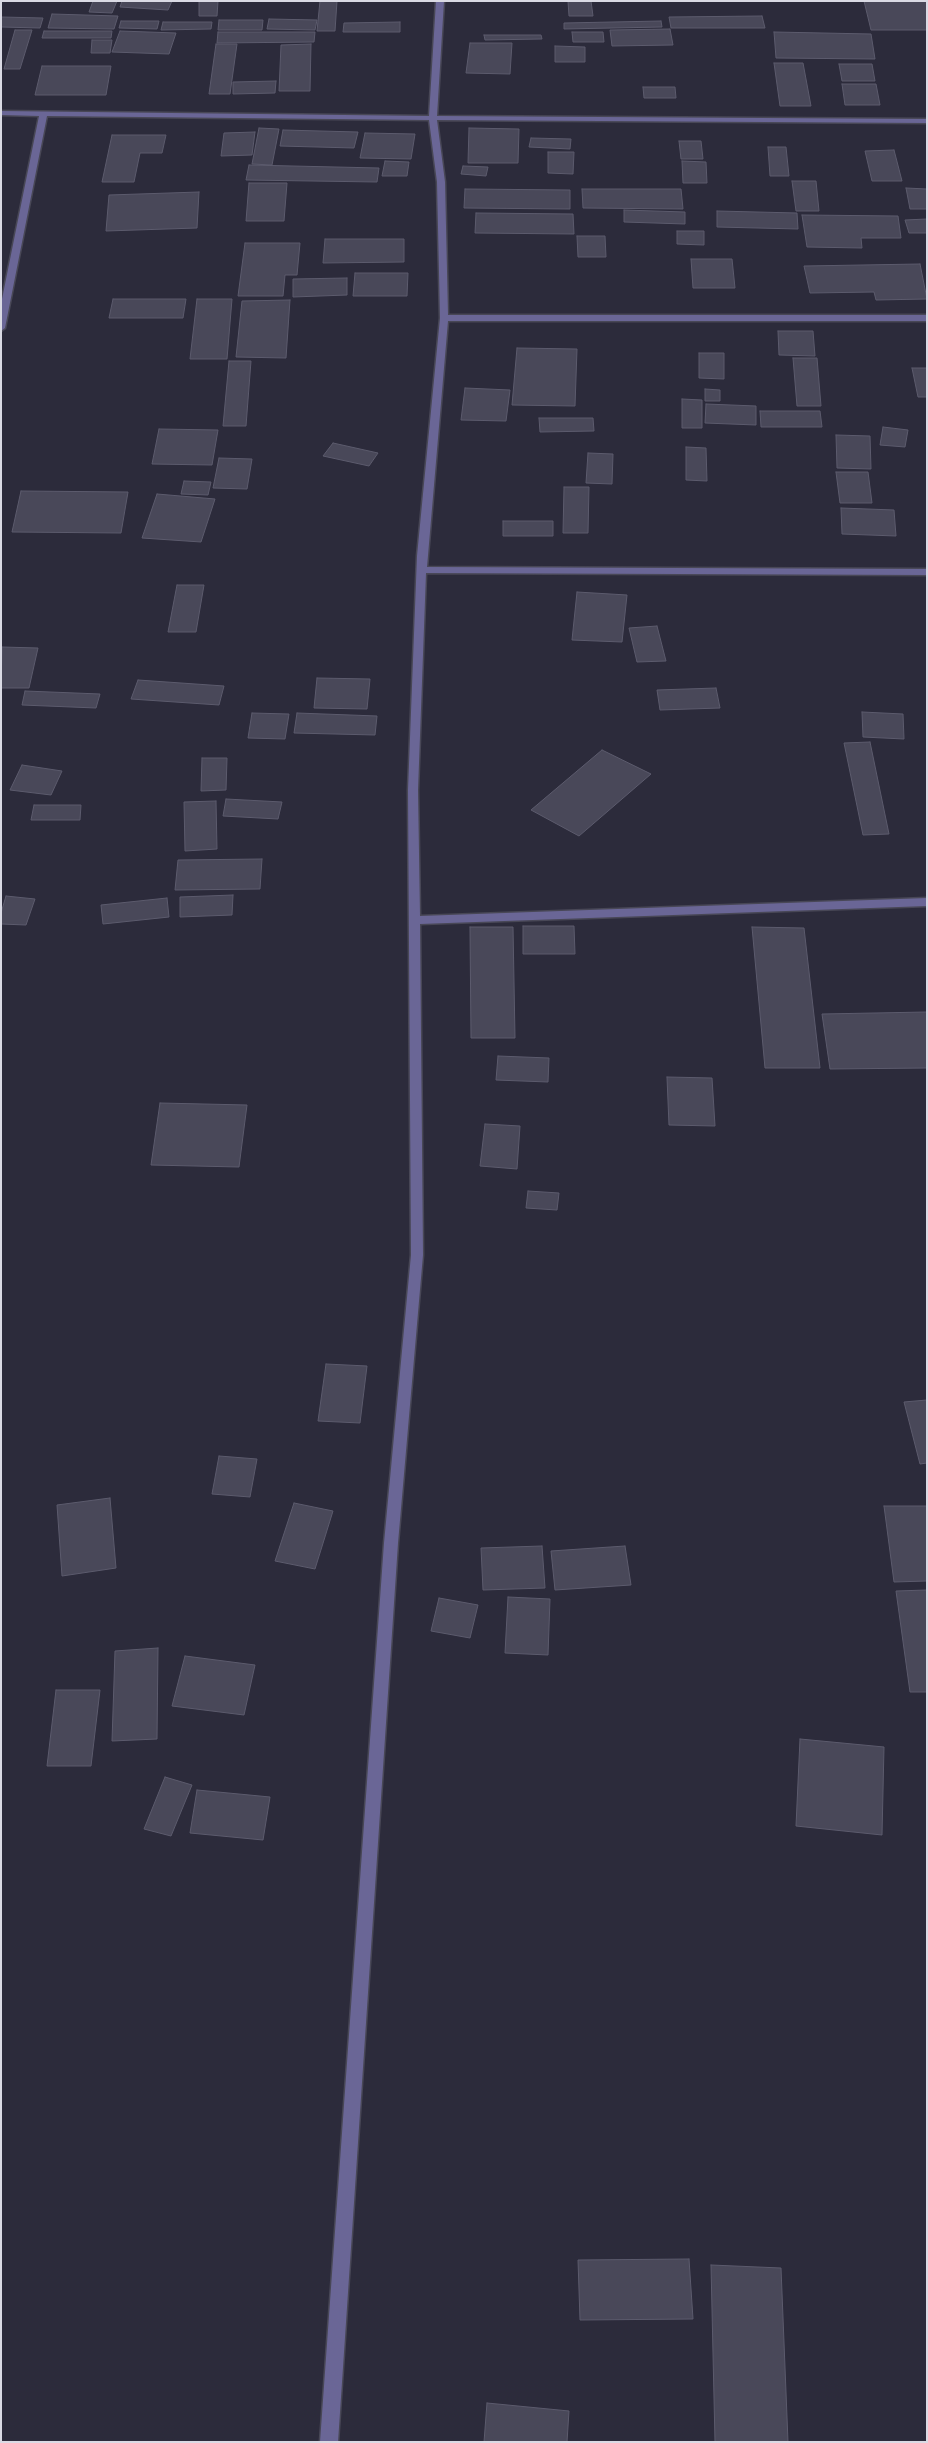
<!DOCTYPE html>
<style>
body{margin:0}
#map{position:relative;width:928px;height:2443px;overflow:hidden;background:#2c2b3b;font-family:"Fira Sans Condensed",sans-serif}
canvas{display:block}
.frame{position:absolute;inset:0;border:2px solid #dadae4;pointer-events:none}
</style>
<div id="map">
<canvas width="928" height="2443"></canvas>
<div class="frame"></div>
</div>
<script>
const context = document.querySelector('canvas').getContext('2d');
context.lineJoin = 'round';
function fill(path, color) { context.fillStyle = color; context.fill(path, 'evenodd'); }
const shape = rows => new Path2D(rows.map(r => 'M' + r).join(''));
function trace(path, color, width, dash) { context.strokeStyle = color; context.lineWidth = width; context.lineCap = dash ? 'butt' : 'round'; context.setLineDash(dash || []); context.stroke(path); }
const building = shape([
 [93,1,117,1,112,13,89,12,93,1],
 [122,1,172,1,168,10,120,7,122,1],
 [199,1,218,1,217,16,199,16,199,1],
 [320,1,337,1,335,31,317,31,320,1],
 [568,1,591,1,593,16,569,16,568,1],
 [864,1,927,1,927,30,871,30,864,1],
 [52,14,118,16,114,29,48,28,52,14],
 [762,16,765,28,671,28,669,17,762,16],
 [1,17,43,18,40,28,1,27,1,17],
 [269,19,317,20,315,30,267,29,269,19],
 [219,20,263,20,262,30,218,30,219,20],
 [121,21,159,21,157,29,119,28,121,21],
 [661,21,662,27,564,29,564,23,661,21],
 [163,22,212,22,211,29,161,30,163,22],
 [400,22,400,32,343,32,344,23,400,22],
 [670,29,673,45,612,46,610,30,670,29],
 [15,30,32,30,20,69,4,69,15,30],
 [44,31,112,31,111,38,42,38,44,31],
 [120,31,176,33,169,54,112,52,120,31],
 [218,32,315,32,314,42,217,43,218,32],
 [572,32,603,32,604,42,573,42,572,32],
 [774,32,871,34,875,59,776,58,774,32],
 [484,35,541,35,542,39,485,40,484,35],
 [92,40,112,40,110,53,91,53,92,40],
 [470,43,512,43,510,74,466,73,470,43],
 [216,44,237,44,230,94,209,94,216,44],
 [311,44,310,91,279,91,281,45,311,44],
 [555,46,585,47,585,62,555,62,555,46],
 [774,63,803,63,811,106,780,106,774,63],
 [839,64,872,64,875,81,842,81,839,64],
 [42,66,111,66,106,95,35,95,42,66],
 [276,81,275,93,233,94,233,82,276,81],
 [842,84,876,84,880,105,845,105,842,84],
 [643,87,675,87,676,98,644,98,643,87],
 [259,128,279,129,272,165,252,164,259,128],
 [469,128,519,129,518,163,468,163,469,128],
 [283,130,358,132,354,148,280,146,283,130],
 [255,132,252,155,221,156,224,133,255,132],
 [365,133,415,134,411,159,360,158,365,133],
 [112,135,166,135,162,153,140,153,134,182,102,182,112,135],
 [531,138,571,139,570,149,529,147,531,138],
 [679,141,701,141,703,159,681,159,679,141],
 [768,147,786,147,789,176,770,176,768,147],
 [894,150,902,181,872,181,865,151,894,150],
 [548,152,574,152,573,174,548,173,548,152],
 [385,161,409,162,407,176,382,176,385,161],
 [682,161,706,162,707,183,683,183,682,161],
 [249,165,379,168,377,182,246,180,249,165],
 [463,166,488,167,486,176,461,174,463,166],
 [792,181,816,181,819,211,796,211,792,181],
 [249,183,287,183,284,221,246,221,249,183],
 [906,188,927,189,927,209,910,209,906,188],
 [465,189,570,190,570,209,464,208,465,189],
 [582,189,681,189,683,209,583,208,582,189],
 [199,192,197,228,106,231,109,195,199,192],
 [624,210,685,212,685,224,624,222,624,210],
 [717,211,797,213,798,229,717,227,717,211],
 [476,213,573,214,574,234,475,233,476,213],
 [802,215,898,216,901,238,861,238,862,248,807,247,802,215],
 [927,219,927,233,909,233,905,220,927,219],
 [677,231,704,231,704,245,677,244,677,231],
 [577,236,605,236,606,257,578,257,577,236],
 [325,239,404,239,404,262,323,263,325,239],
 [245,243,300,243,297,275,285,275,283,296,238,296,245,243],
 [691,259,732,259,735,288,693,288,691,259],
 [920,264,927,299,876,300,874,292,810,293,804,266,920,264],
 [355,273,408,273,407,296,353,296,355,273],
 [347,278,347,295,293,297,293,279,347,278],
 [113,299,186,299,183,318,109,318,113,299],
 [197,299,232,299,227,359,190,359,197,299],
 [290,300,286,358,236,357,242,301,290,300],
 [778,331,813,331,815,356,779,355,778,331],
 [517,348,577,349,575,406,512,405,517,348],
 [699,353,724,353,724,379,699,378,699,353],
 [793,358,817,358,821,406,797,406,793,358],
 [229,361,251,361,246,426,223,426,229,361],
 [912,368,927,368,927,397,918,397,912,368],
 [465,388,510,390,506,421,461,420,465,388],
 [705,389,720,390,720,401,705,401,705,389],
 [682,399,702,400,702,428,682,428,682,399],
 [706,404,756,406,756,425,705,423,706,404],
 [760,411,820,411,822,427,761,427,760,411],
 [539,418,593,418,594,431,540,432,539,418],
 [883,427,908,430,905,447,880,445,883,427],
 [159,429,218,430,212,465,152,464,159,429],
 [836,435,870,436,871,469,837,468,836,435],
 [333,443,378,453,369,466,323,456,333,443],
 [686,447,706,448,707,481,686,480,686,447],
 [588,453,613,454,612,484,586,483,588,453],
 [219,458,252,459,247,489,213,488,219,458],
 [836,472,868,472,872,503,840,503,836,472],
 [184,481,211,482,208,495,181,494,184,481],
 [564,487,589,487,588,533,563,533,564,487],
 [21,491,128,492,121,533,12,532,21,491],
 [157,494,215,499,201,542,142,538,157,494],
 [841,508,894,510,896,536,842,534,841,508],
 [503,521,553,521,553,536,503,536,503,521],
 [177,585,204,585,196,632,168,632,177,585],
 [577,592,627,595,622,642,572,640,577,592],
 [657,626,666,661,637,662,629,628,657,626],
 [2,647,38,648,29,688,1,688,2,647],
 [317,678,370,679,367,709,314,708,317,678],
 [138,680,224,686,219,705,131,699,138,680],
 [716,688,720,708,660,710,657,690,716,688],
 [25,691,100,694,96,708,22,705,25,691],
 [862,712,903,714,904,739,863,737,862,712],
 [252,713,289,714,285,739,248,738,252,713],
 [297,713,377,716,375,735,294,733,297,713],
 [870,742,889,834,863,835,844,743,870,742],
 [602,750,651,774,579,836,531,810,602,750],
 [202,758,227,758,226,790,201,791,202,758],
 [22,765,62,771,51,795,10,790,22,765],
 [226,799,282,802,278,819,223,816,226,799],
 [216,801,217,849,185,851,184,802,216,801],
 [34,805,81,805,80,820,31,820,34,805],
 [262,859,260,889,175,890,178,860,262,859],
 [233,895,232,915,180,917,180,897,233,895],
 [6,896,35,899,26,925,1,924,1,913,6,896],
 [167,898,169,917,103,924,101,905,167,898],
 [523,926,574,926,575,954,523,954,523,926],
 [470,927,513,927,515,1038,471,1038,470,927],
 [752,927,804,928,820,1068,765,1068,752,927],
 [927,1012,927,1068,830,1069,822,1014,927,1012],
 [498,1056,549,1058,548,1082,496,1080,498,1056],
 [667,1077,712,1078,715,1126,669,1125,667,1077],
 [160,1103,247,1105,239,1167,151,1165,160,1103],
 [485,1124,520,1126,517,1169,480,1166,485,1124],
 [528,1191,559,1193,557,1210,526,1208,528,1191],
 [326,1364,367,1366,360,1423,318,1421,326,1364],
 [927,1400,927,1463,920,1464,904,1402,927,1400],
 [219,1456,257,1459,250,1497,212,1494,219,1456],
 [110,1498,116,1568,62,1576,57,1505,110,1498],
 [294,1503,333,1511,315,1569,275,1561,294,1503],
 [884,1506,927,1506,927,1581,894,1582,884,1506],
 [542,1546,545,1588,483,1590,481,1548,542,1546],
 [625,1546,631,1585,555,1590,551,1551,625,1546],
 [927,1590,927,1692,910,1692,896,1591,927,1590],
 [508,1597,550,1599,548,1655,505,1653,508,1597],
 [439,1598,478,1605,470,1638,431,1631,439,1598],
 [158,1648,157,1739,112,1741,115,1651,158,1648],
 [185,1656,255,1665,244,1715,172,1706,185,1656],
 [56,1690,100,1690,91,1766,47,1766,56,1690],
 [800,1739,884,1747,882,1835,796,1826,800,1739],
 [165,1777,192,1785,171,1836,144,1829,165,1777],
 [197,1790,270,1797,263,1840,190,1833,197,1790],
 [689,2259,693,2319,580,2320,578,2260,689,2259],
 [711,2265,781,2268,788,2442,715,2442,711,2265],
 [487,2403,569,2411,567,2442,484,2442,487,2403]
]);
fill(building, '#494859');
trace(building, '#5c5b6d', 1);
const minor = shape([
 [436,1,444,1,437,116,927,119,927,123,437,120,445,182,448,315,927,315,927,321,448,321,427,567,927,569,927,575,426,573,418,790,420,916,927,898,927,906,420,924,423,1255,398,1543,338,2442,320,2442,384,1543,411,1255,408,790,417,556,440,318,437,182,429,120,47,116,5,328,1,331,1,304,39,116,1,115,1,111,429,116,436,1]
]);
trace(minor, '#484756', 3);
fill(minor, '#6a6696');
</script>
